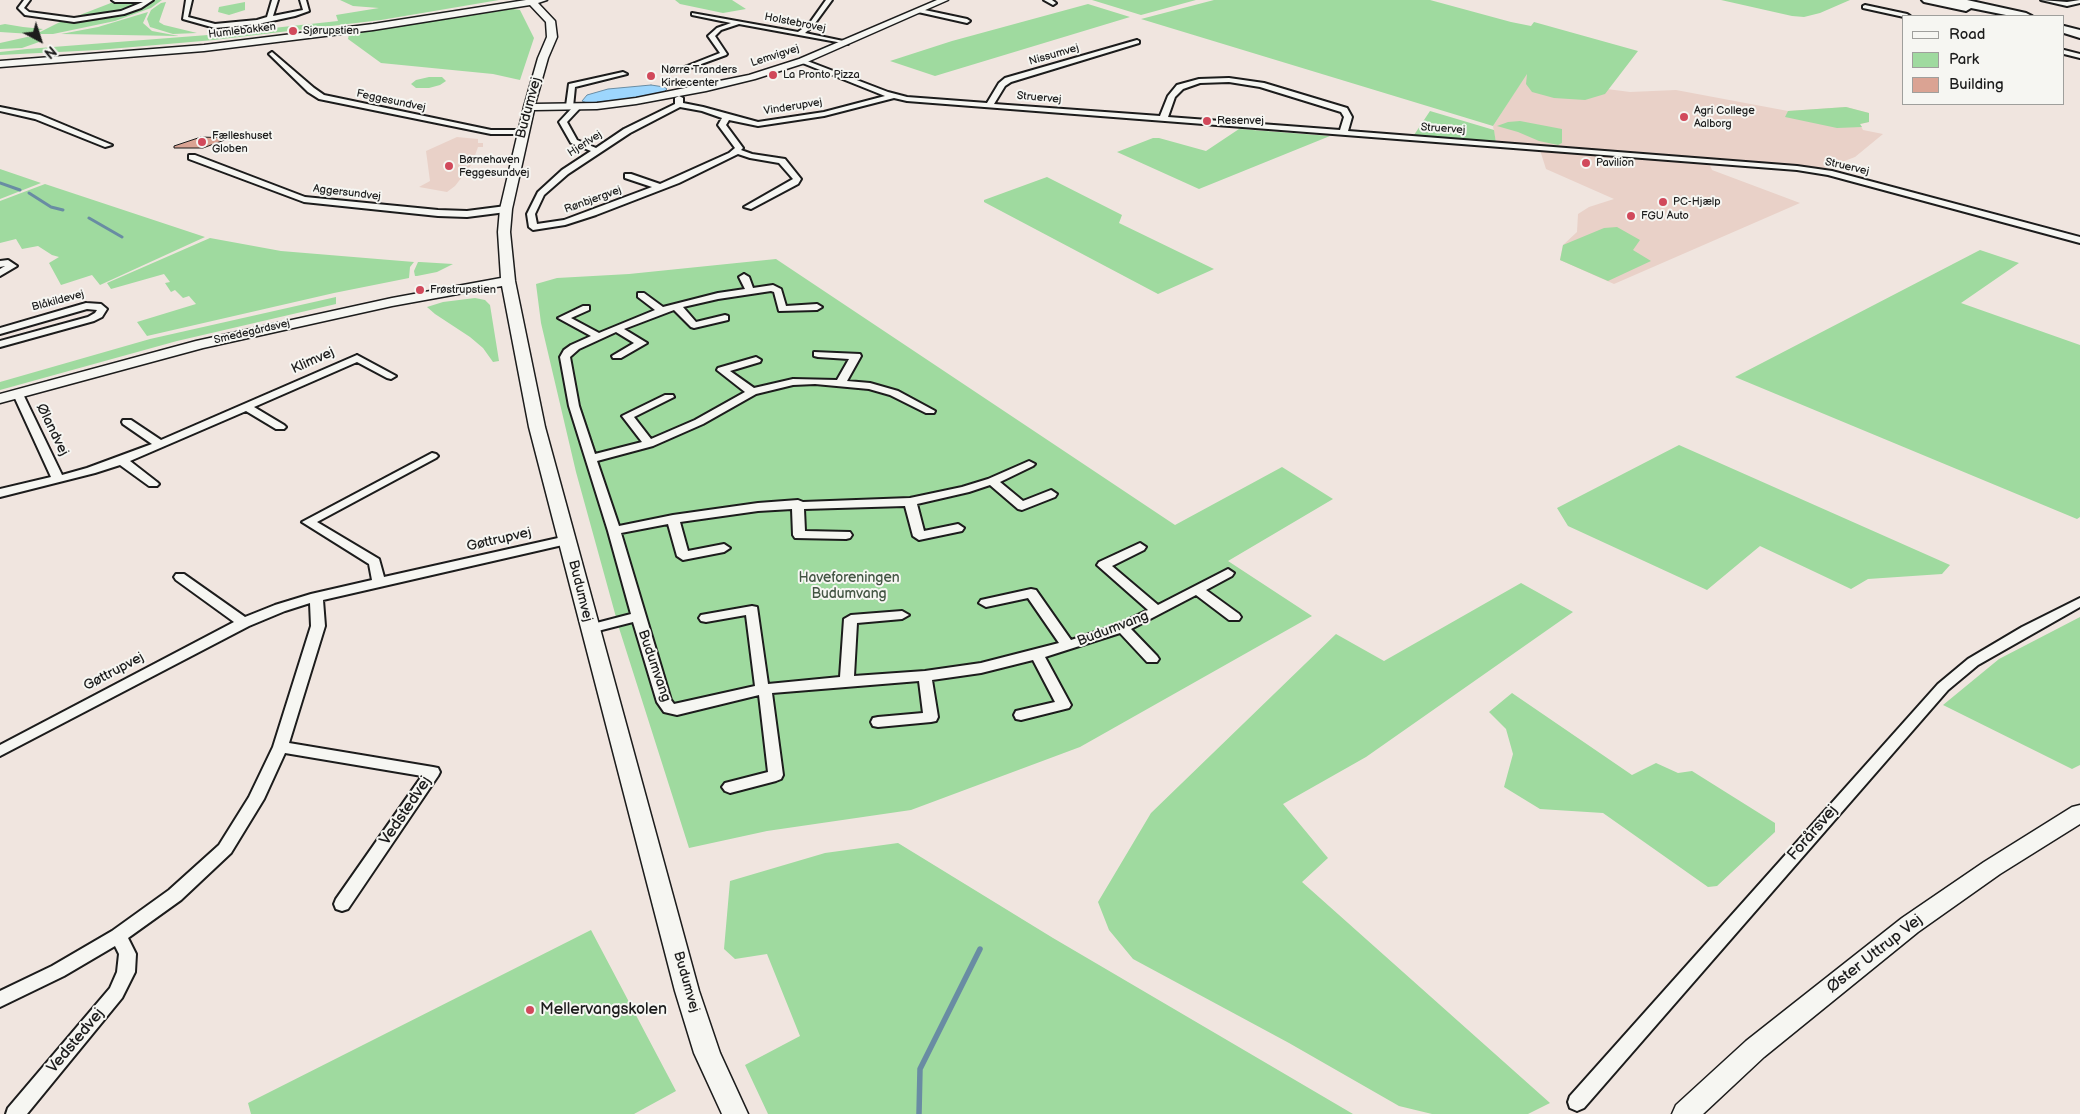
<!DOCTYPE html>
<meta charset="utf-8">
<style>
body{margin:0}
#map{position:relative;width:2080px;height:1114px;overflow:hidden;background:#f0e5df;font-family:"Balsamiq Sans",sans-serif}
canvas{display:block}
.legend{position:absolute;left:1902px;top:15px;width:162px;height:90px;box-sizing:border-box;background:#f6f6f2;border:1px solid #9f9f9c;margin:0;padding:6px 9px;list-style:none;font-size:15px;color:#1c1c1c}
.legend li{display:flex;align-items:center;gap:10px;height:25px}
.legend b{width:25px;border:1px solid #9f9f9c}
.north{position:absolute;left:15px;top:15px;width:50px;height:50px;-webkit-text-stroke:4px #f6f6f2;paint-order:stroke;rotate:140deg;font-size:14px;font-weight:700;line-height:20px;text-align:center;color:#1c1c1c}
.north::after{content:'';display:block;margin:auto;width:18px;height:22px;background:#1c1c1c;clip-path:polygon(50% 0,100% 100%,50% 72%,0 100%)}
</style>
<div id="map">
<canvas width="2080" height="1114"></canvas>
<ul class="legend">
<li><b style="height:6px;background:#f6f6f2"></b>Road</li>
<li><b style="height:14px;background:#9fda9f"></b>Park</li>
<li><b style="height:14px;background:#daa393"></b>Building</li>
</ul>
<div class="north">N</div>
</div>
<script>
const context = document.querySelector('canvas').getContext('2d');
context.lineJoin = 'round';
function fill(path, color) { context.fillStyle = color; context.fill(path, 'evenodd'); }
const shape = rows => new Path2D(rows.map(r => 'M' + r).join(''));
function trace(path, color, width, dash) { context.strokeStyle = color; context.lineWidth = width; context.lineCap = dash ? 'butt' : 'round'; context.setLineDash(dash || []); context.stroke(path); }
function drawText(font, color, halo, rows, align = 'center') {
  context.font = font + ' "Balsamiq Sans",sans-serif'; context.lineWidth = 4; context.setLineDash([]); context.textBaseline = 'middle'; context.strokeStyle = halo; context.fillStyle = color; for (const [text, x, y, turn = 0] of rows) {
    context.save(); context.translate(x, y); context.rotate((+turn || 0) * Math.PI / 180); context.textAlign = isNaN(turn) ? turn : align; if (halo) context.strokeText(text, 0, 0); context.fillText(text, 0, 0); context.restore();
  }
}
fill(shape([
 [1527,73,1607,89,1630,92,1676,90,1788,111,1846,107,1869,113,1869,122,1860,124,1863,130,1883,134,1855,157,1821,170,1794,166,1496,143,1493,126],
 [457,137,478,139,478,143,483,143,483,147,478,147,472,164,455,186,447,192,419,187,430,181,426,151],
 [1540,150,1709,163,1712,170,1800,203,1614,284,1560,260,1563,245,1577,232,1578,214,1589,207,1614,199,1546,169]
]), '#e9d1c8');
fill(shape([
 [153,0,162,0,151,8,115,21,53,34,36,34,62,21,88,20,125,13],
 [340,0,499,0,381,20,214,40,98,50,0,55,0,52,27,49,208,35,338,21,336,15,379,8,353,6],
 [675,0,732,0,746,9,723,13,680,4],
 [1092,0,1196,0,1141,15],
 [1214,0,1430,0,1511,22,1531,26,1534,22,1638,51,1605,94,1585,100,1554,98,1532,92,1526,84,1527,74,1493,126,1141,19],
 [1721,0,1850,0,1820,13,1804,17,1792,16],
 [116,1,144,2,119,13,67,20],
 [166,2,159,22,164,25,197,33,173,34,150,27,147,19,151,10,161,3],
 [245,2,245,10,229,15,218,12,219,7],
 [1088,4,1130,17,935,76,890,61,952,41],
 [513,9,520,10,534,38,520,80,493,74,381,63,348,39,349,34],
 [148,12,143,23,152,31,179,36,61,34,98,27],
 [5,24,23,27,43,29,31,34,0,32,0,25],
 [27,37,39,38,42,41,22,48,0,49,0,43],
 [429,77,442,77,446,81,440,85,429,88,416,88,411,84,416,80],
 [1846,107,1869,113,1869,122,1860,124,1862,127,1837,128,1785,117,1788,111],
 [1430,111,1494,130,1496,143,1414,135],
 [1520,121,1562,129,1562,143,1558,145,1539,141,1518,132,1497,126,1508,122],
 [1239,129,1330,136,1199,189,1117,152,1153,138,1159,138,1206,151],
 [0,169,41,183,0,199],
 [1047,177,1122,215,1119,223,1214,269,1158,294,984,202,984,200],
 [45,184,205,237,100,285,92,275,61,285,49,263,59,257,52,255,38,246,22,249,16,239,0,243,0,201],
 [1617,227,1640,240,1633,250,1651,261,1608,281,1560,260,1563,245,1604,228],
 [210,238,281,251,414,262,410,267,409,278,334,293,147,336,137,322,196,304,189,296,183,298,175,290,171,292,165,283,170,282,164,274,111,289,107,283],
 [1980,250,2019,263,1961,303,2080,345,2080,517,2077,519,1735,377],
 [776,259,1175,525,1282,467,1333,499,1228,561,1312,616,1080,747,911,810,767,831,689,848,619,628,576,472,541,323,536,284,557,278,629,274],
 [418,262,420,262,453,264,437,272,417,276,415,276,414,271],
 [336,297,336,304,177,341,0,390,0,382,150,339],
 [475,298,485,300,490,305,499,361,493,362,483,348,470,337,435,314,427,307,443,302],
 [1679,445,1950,565,1942,574,1868,579,1851,589,1760,546,1707,590,1568,526,1557,508],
 [1521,583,1573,612,1366,757,1283,804,1328,858,1302,882,1550,1103,1528,1114,1432,1114,1399,1106,1289,1043,1133,959,1109,930,1098,902,1151,813,1336,634,1384,661],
 [2080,617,2080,765,2072,769,1943,705,1999,659],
 [1512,693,1632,775,1656,763,1678,773,1692,771,1775,823,1775,832,1717,886,1708,887,1603,813,1540,809,1504,787,1513,754,1506,729,1489,712],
 [898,843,1053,938,1353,1114,768,1114,745,1065,800,1036,767,954,735,959,724,949,730,881,825,853],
 [591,930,676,1091,634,1114,251,1114,248,1103]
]), '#9fda9f');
const water = shape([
 [651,85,664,87,667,89,663,93,619,100,587,103,582,101,587,95,608,89,651,85]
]);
fill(water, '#9dd6fd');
trace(water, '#698ca3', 1);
trace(shape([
 [0,183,20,190],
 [29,193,51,207,63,210],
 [89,218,122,237]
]), '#698ca3', 3);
trace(shape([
 [919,1114,920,1069,980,949]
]), '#698ca3', 5.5);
const building = shape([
 [201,137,230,138,203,148,174,148,174,146,201,137]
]);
fill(building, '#daa393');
trace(building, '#1c1c1c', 1);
const street = shape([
 [24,0,30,0,24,8,29,12,74,18,121,11,143,2,115,2,112,0,153,0,141,8,124,14,74,22,25,15,18,8,24,0],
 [186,0,192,0,188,17,215,24,257,20,267,17,272,0,278,0,273,16,303,10,300,0,306,0,309,11,295,16,258,24,215,28,183,19,186,0],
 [826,0,832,0,813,26,805,33,848,42,848,44,739,24,721,30,715,36,727,54,726,55,682,71,677,70,720,53,708,36,717,28,731,23,692,15,692,13,798,32,809,24,826,0],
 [1044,0,1052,0,1056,3,1053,5,1044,0],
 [2041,0,2067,2,2080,0,2080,3,2067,6,2041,0],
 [1865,5,1907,14,1910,16,1904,17,1863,8,1863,6,1865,5],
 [920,9,967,19,970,21,967,23,918,12,917,11,920,9],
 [1137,40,1139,41,1139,43,1011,82,1005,86,994,104,1160,116,1168,96,1177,85,1199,79,1229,78,1264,83,1347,108,1352,117,1348,131,1797,166,1832,171,2080,237,2080,243,1828,175,1797,170,907,101,894,98,824,116,758,126,729,120,726,125,743,148,741,150,752,154,785,159,801,179,798,184,751,209,744,207,793,179,779,163,750,158,738,154,679,183,596,215,565,225,533,230,529,227,527,214,538,192,562,170,591,151,571,143,559,122,572,108,566,106,569,84,623,72,627,74,575,87,573,107,578,104,582,106,567,122,577,140,596,148,624,129,675,104,675,98,679,96,683,98,683,103,703,107,758,122,824,112,885,96,800,62,799,61,802,59,888,92,907,97,987,103,999,83,1005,78,1137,40],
 [1229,82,1260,87,1341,112,1344,117,1340,130,1168,117,1175,97,1183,89,1200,83,1229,82],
 [680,107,702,111,722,118,718,125,735,148,729,153,660,184,631,174,625,174,625,178,652,187,564,220,537,224,535,214,544,195,568,174,630,133,680,107],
 [2064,50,2080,54,2080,58,2064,54,2064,50],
 [272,52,314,88,324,95,491,130,522,130,526,132,522,134,491,134,319,99,308,92,270,55,269,54,272,52],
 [0,107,40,115,112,145,105,147,35,119,0,111,0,107],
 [189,155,195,155,305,197,438,210,467,211,506,206,510,209,506,212,467,217,438,216,304,202,189,159,189,155],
 [8,260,17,266,0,276,0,269,5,266,0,267,0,261,8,260],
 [744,274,749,277,753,288,773,285,781,289,786,306,817,304,822,307,817,310,779,311,774,292,771,291,718,299,683,307,696,322,725,315,728,316,728,320,694,328,691,327,674,310,624,329,647,343,621,358,613,358,612,356,634,343,616,332,579,349,570,357,579,406,595,454,642,442,622,416,665,395,673,395,674,397,634,417,651,439,695,420,745,392,717,370,718,368,756,357,761,360,760,362,730,371,754,388,793,379,837,380,849,359,818,357,814,356,814,352,860,354,861,356,847,381,870,383,898,391,935,411,934,413,926,413,890,395,869,389,815,384,793,385,756,394,703,424,653,446,597,461,619,526,673,515,758,503,798,500,803,502,910,498,962,487,988,479,1029,461,1035,464,1033,466,1000,482,1023,501,1051,490,1057,494,1055,497,1022,510,1018,509,990,485,969,492,917,504,924,531,958,524,964,528,962,531,919,540,913,536,905,506,804,509,805,531,850,532,852,535,850,538,846,539,795,538,793,535,792,509,758,511,680,522,688,551,724,544,730,548,724,552,683,560,677,556,668,524,621,533,671,700,674,704,755,686,746,615,706,622,701,621,699,618,701,615,752,606,757,607,768,684,840,677,844,619,851,615,902,611,909,615,902,619,857,623,854,676,925,671,981,663,1059,643,1028,598,986,607,979,603,981,600,1031,589,1036,590,1071,640,1117,625,1148,610,1097,565,1099,562,1140,543,1146,547,1144,550,1112,566,1158,605,1228,569,1234,573,1232,576,1206,590,1239,614,1241,617,1239,620,1229,620,1196,595,1131,629,1157,656,1159,659,1157,662,1147,662,1120,633,1045,657,1071,705,1069,708,1021,720,1016,719,1014,715,1016,711,1055,702,1033,660,981,673,932,680,938,717,936,721,931,722,878,727,873,726,871,722,873,718,878,717,923,713,919,681,772,693,783,775,781,779,776,781,730,793,725,791,722,787,725,783,768,772,759,695,677,715,664,712,657,702,633,622,590,633,585,632,583,629,585,626,631,614,608,531,569,406,560,357,564,350,571,345,591,336,558,318,583,306,589,306,589,310,571,318,599,333,655,310,638,297,638,293,644,293,663,307,718,293,745,289,739,277,744,274],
 [86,303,101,304,107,309,102,317,94,321,0,347,0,341,88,317,95,313,97,310,87,309,0,334,0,328,86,303],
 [357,355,396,376,391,379,387,378,357,362,254,407,284,425,286,427,284,429,276,429,246,411,130,461,157,482,159,484,157,486,149,486,120,465,95,473,0,497,0,489,51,477,13,394,14,392,18,391,23,394,62,475,87,468,152,444,123,424,122,422,123,420,131,420,161,440,357,355],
 [432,453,436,454,438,456,436,458,317,522,379,559,384,577,567,536,573,540,567,544,323,600,325,626,289,743,433,767,438,768,440,772,438,776,348,909,342,911,336,909,334,904,336,899,422,776,285,753,264,799,231,853,181,900,128,938,136,954,135,972,122,998,27,1114,6,1114,8,1108,110,988,117,972,119,954,115,946,64,976,0,1007,0,991,52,966,112,931,169,890,219,845,249,797,273,747,311,626,310,603,285,611,249,626,0,756,0,745,234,622,176,580,174,577,176,574,184,574,245,617,275,605,311,594,372,580,369,564,302,522,432,453],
 [2080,598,2080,607,1978,665,1948,690,1584,1108,1577,1111,1570,1108,1568,1102,1570,1096,1938,684,1968,659,2022,627,2080,598]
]);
const secondary = shape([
 [526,0,547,0,538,3,555,21,557,37,548,58,535,104,597,103,636,98,749,75,799,59,937,0,948,0,805,63,755,79,706,91,636,104,597,109,534,110,512,209,510,232,515,281,545,427,699,991,720,1053,748,1114,722,1114,694,1053,675,991,529,427,502,286,392,306,203,348,0,403,0,394,196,341,392,298,501,278,498,232,500,209,524,107,538,58,547,37,546,22,530,5,373,30,204,51,0,67,0,61,204,45,373,24,526,0],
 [2080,805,2080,824,2000,874,1918,932,1764,1057,1703,1114,1672,1114,1676,1105,1746,1041,1902,918,1984,862,2072,807,2080,805]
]);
const highway = shape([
 [1922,0,1967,0,2026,13,2032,16,2011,16,1971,8,1966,11,1924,2,1922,0],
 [2064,26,2080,30,2080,38,2064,33,2064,26]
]);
trace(street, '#1c1c1c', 4);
trace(secondary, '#1c1c1c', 3);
trace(highway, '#1c1c1c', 4);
fill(street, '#f6f6f2');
fill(secondary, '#f6f6f2');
fill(highway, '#f6f6f2');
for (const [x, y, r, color] of [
 [293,31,5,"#d1495b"],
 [773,75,5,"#d1495b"],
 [651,76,5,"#d1495b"],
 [1684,117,5,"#d1495b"],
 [1207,121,5,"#d1495b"],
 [202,142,5,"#d1495b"],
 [1586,163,5,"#d1495b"],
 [449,166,5,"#d1495b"],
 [1663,202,5,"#d1495b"],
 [1631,216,5,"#d1495b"],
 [420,290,5,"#d1495b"],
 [530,1010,5,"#d1495b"]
]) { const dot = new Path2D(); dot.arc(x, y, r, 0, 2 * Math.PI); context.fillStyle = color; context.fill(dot); trace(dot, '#f6f6f2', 2); }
drawText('11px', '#1c1c1c', '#f6f6f2', [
 ["Holstebrovej",795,23,11],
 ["Humlebakken",242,31,-7],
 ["Nissumvej",1054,55,-16],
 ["Lemvigvej",775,56,-18],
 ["Struervej",1039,98,5],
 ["Feggesundvej",391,101,12],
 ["Vinderupvej",793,107,-9],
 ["Struervej",1443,129,4],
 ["Hjerlvej",585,144,-33],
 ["Struervej",1847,167,13],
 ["Aggersundvej",347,193,7],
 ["Rønbjergvej",593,200,-20],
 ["Blåkildevej",58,301,-15],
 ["Smedegårdsvej",252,332,-13]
]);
drawText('11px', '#1c1c1c', '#f6f6f2', [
 ["Sjørupstien",303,31],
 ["Nørre Tranders",661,70],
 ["Kirkecenter",661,83],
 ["La Pronto Pizza",783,75],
 ["Agri College",1694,111],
 ["Aalborg",1694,124],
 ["Resenvej",1217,121],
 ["Fælleshuset",212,136],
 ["Globen",212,149],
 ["Børnehaven",459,160],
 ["Feggesundvej",459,173],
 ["Pavilion",1596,163],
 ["PC-Hjælp",1673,202],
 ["FGU Auto",1641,216],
 ["Frøstrupstien",430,290]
], 'left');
drawText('14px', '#1c1c1c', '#f6f6f2', [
 ["Budumvej",529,108,-75],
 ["Klimvej",313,361,-24],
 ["Ølandvej",52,430,64],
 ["Gøttrupvej",499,540,-13],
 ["Budumvej",580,591,76],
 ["Budumvang",1113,629,-21],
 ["Budumvang",654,666,71],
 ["Gøttrupvej",114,672,-28],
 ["Budumvej",686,982,74]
]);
drawText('14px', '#435543', '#f6f6f2', [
 ["Haveforeningen",849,578],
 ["Budumvang",849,594]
]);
drawText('16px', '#1c1c1c', '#f6f6f2', [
 ["Vedstedvej",406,811,-56],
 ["Forårsvej",1813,833,-49],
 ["Øster Uttrup Vej",1875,954,-38],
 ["Vedstedvej",76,1041,-50]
]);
drawText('16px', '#1c1c1c', '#f6f6f2', [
 ["Mellervangskolen",540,1010]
], 'left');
</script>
